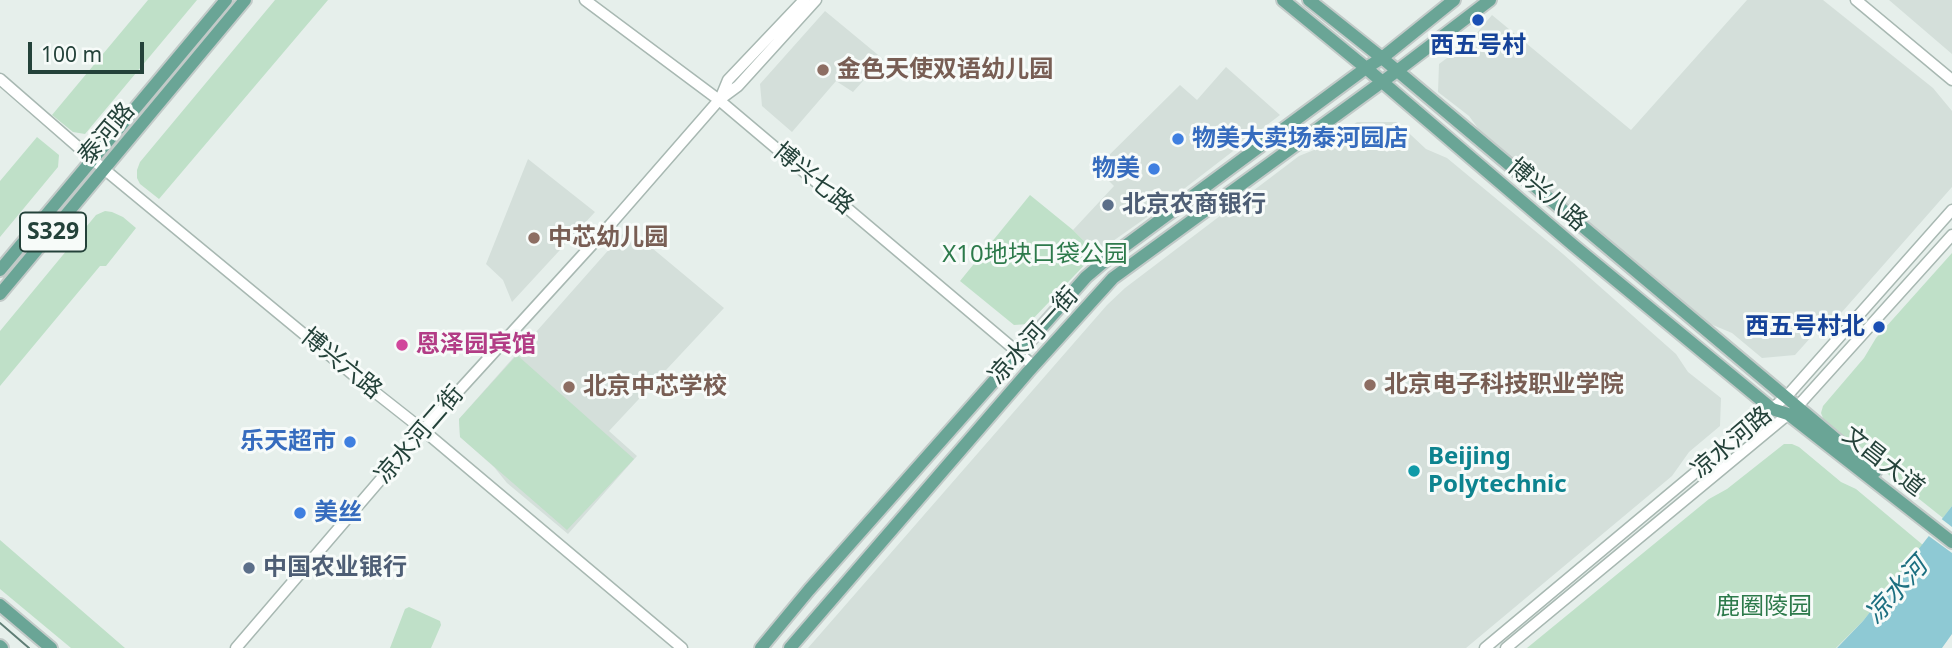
<!DOCTYPE html>
<meta charset="utf-8">
<style>
body{margin:0}
#map{position:relative;width:1952px;height:648px;overflow:hidden;background:#e6efeb;font-family:"Noto Sans",sans-serif}
canvas{display:block}
.scale{position:absolute;left:28px;top:42px;width:116px;height:32px;box-sizing:border-box;border:4px solid #24423a;border-top:0;padding-left:9px;font-size:21px;line-height:24px;white-space:nowrap;color:#24423a;-webkit-text-stroke:5px #f7fbf9;paint-order:stroke}
</style>
<div id="map">
<canvas width="1952" height="648"></canvas>
<div class="scale">100 m</div>
</div>
<script>
const context = document.querySelector('canvas').getContext('2d');
context.lineJoin = 'round';
function fill(path, color) { context.fillStyle = color; context.fill(path, 'evenodd'); }
const shape = rows => new Path2D(rows.map(r => 'M' + r).join(''));
function trace(path, color, width, dash) { context.strokeStyle = color; context.lineWidth = width; context.lineCap = dash ? 'butt' : 'round'; context.setLineDash(dash || []); context.stroke(path); }
function drawText(font, color, halo, rows, align = 'center') {
  context.font = font + ' "Noto Sans","Noto Sans SC",sans-serif'; context.lineWidth = 6; context.setLineDash([]); context.textBaseline = 'middle'; context.strokeStyle = halo; context.fillStyle = color; for (const [text, x, y, turn = 0] of rows) {
    context.save(); context.translate(x, y); context.rotate((+turn || 0) * Math.PI / 180); context.textAlign = isNaN(turn) ? turn : align; if (halo) context.strokeText(text, 0, 0); context.fillText(text, 0, 0); context.restore();
  }
}
fill(shape([
 [1747,0,1823,0,1933,88,1952,111,1952,187,1842,312,1821,326,1795,355,1762,358,1732,333,1708,323,1483,135,1469,116,1438,92,1439,64,1471,40,1492,15,1631,130],
 [1889,0,1952,0,1952,54],
 [825,11,883,59,853,92,836,81,792,132,762,106,760,84],
 [1226,67,1280,115,1150,215,1096,253,1073,230,1114,186,1096,168,1180,85,1197,100],
 [1357,122,1397,122,1426,149,1447,158,1563,254,1676,354,1688,372,1721,398,1720,426,1689,452,1672,476,1466,648,808,648,1107,305,1125,288,1299,156,1324,146],
 [528,159,595,212,512,302,503,280,486,264],
 [628,228,724,308,609,431,637,456,568,534,507,483,494,467,460,437,459,419]
]), '#d4dfda');
fill(shape([
 [148,0,197,0,85,134,73,132,52,115],
 [275,0,328,0,159,199,140,184,137,178,137,170,140,162],
 [37,137,59,155,58,167,0,237,0,181],
 [1030,195,1073,230,1096,253,1028,324,1014,325,960,281],
 [105,211,112,212,123,217,136,228,106,266,100,266,0,386,0,331,96,215],
 [1952,253,1952,506,1943,518,1884,471,1874,459,1854,441,1827,428,1821,413,1823,406,1864,358,1876,338],
 [517,355,634,459,567,530,460,437,459,419],
 [1784,444,1792,444,1799,447,1841,482,1856,489,1923,545,1863,621,1836,648,1527,648,1709,499,1727,489],
 [0,540,125,648,71,648,0,589],
 [409,607,440,621,441,625,431,648,390,648,405,609]
]), '#bfe0c8');
fill(shape([
 [1952,506,1952,634,1942,648,1837,648,1863,621]
]), '#8ec9d4');
fill(shape([
 [1939,517,1952,527,1952,553,1926,534]
]), '#e6efeb');
const minor = shape([
 [585,0,719,100,1034,366],
 [1856,0,1952,80],
 [0,79,93,160,357,378,423,430,682,648],
 [721,97,728,80,804,0],
 [236,648,423,430,610,225,719,100,738,86,816,0],
 [1485,648,1787,396,1952,210],
 [1506,648,1797,407,1952,235]
]);
const major = shape([
 [1283,0,1366,68,1573,245,1772,409,1788,414,1952,542],
 [1309,0,1382,58,1875,472],
 [0,270,226,0],
 [0,294,245,0],
 [0,605,51,648],
 [0,646,2,648],
 [761,648,809,590,1086,277,1106,260,1366,68,1382,58,1454,0],
 [790,648,1028,372,1113,278,1397,71,1490,0]
]);
trace(minor, '#a8b8b2', 13);
trace(major, '#c2cac8', 16);
trace(minor, '#fff', 10);
trace(major, '#6aa596', 12);
trace(shape([
 [0,623,29,648]
]), '#5f7d75', 2);
for (const [x, y, r, color] of [
 [1478,20,7,"#1a4fb4"],
 [823,70,7,"#8d6e63"],
 [1178,139,7,"#3f7fe0"],
 [1154,169,7,"#3f7fe0"],
 [1108,205,7,"#5c6f8a"],
 [534,238,7,"#8d6e63"],
 [1879,327,7,"#1a4fb4"],
 [402,345,7,"#d1479c"],
 [1370,385,7,"#8d6e63"],
 [569,387,7,"#8d6e63"],
 [350,442,7,"#3f7fe0"],
 [1414,471,7,"#0f9aa8"],
 [300,513,7,"#3f7fe0"],
 [249,568,7,"#5c6f8a"]
]) { const dot = new Path2D(); dot.arc(x, y, r, 0, 2 * Math.PI); context.fillStyle = color; context.fill(dot); trace(dot, '#f7fbf9', 2.5); }
for (const [x, y, w] of [
 [53,232,66]
]) { const box = new Path2D(); box.roundRect(x - w / 2, y - 19.5, w, 39, 5); context.fillStyle = '#f7fbf9'; context.fill(box); trace(box, '#24423a', 2); }
drawText('bold 23px', '#24423a', null, [
 ["S329",53,232]
]);
drawText('bold 24px', '#164399', '#f7fbf9', [
 ["西五号村",1478,46],
 ["西五号村北",1865,327,"right"]
]);
drawText('bold 24px', '#785e54', '#f7fbf9', [
 ["金色天使双语幼儿园",837,70],
 ["中芯幼儿园",548,238],
 ["北京电子科技职业学院",1384,385],
 ["北京中芯学校",583,387]
], 'left');
drawText('24px', '#24423a', '#f7fbf9', [
 ["泰河路",107,134,-50],
 ["博兴七路",813,179,40],
 ["博兴八路",1547,195,41],
 ["凉水河一街",1034,336,-48],
 ["博兴六路",341,364,39],
 ["凉水河二街",420,435,-49],
 ["凉水河路",1732,443,-40],
 ["文昌大道",1883,462,38]
]);
drawText('bold 24px', '#366cbe', '#f7fbf9', [
 ["物美大卖场泰河园店",1192,139],
 ["物美",1140,169,"right"],
 ["乐天超市",336,442,"right"],
 ["美丝",314,513]
], 'left');
drawText('bold 24px', '#4e5e75', '#f7fbf9', [
 ["北京农商银行",1122,205],
 ["中国农业银行",263,568]
], 'left');
drawText('24px', '#2d7a4b', '#f7fbf9', [
 ["X10地块口袋公园",1035,255],
 ["鹿圈陵园",1764,607]
]);
drawText('bold 24px', '#b23c85', '#f7fbf9', [
 ["恩泽园宾馆",416,345]
], 'left');
drawText('bold 24px', '#0d838f', '#f7fbf9', [
 ["Beijing",1428,457],
 ["Polytechnic",1428,485]
], 'left');
drawText('italic 26px', '#1c6f80', '#f7fbf9', [
 ["凉水河",1897,591,-48]
]);
</script>
